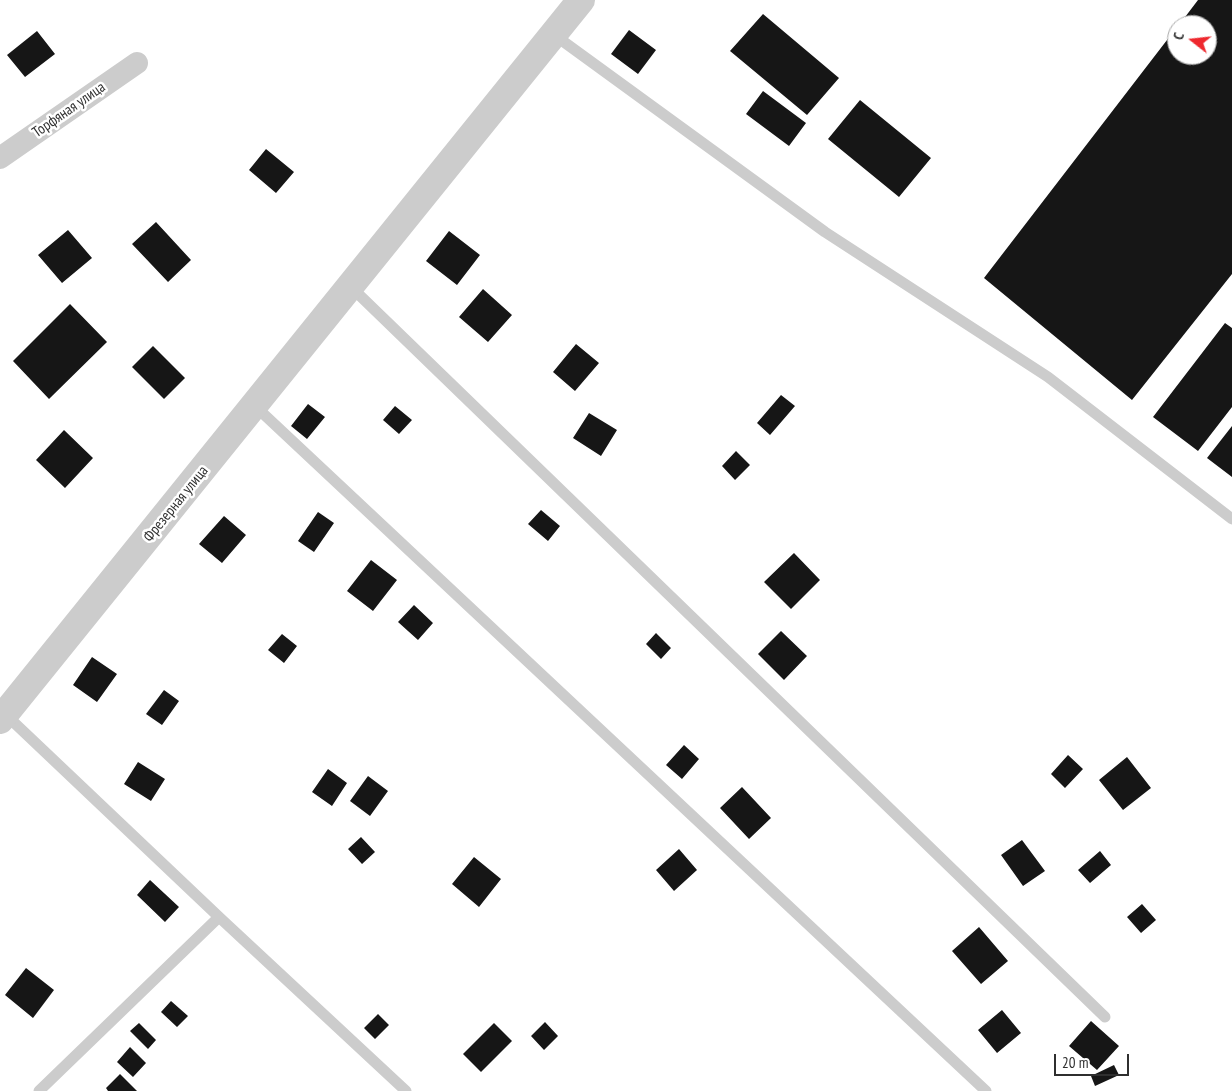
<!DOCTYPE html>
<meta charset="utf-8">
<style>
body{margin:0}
#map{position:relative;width:1232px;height:1091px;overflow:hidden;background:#fff;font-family:"PT Sans Narrow",sans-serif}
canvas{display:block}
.north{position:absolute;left:1167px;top:15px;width:50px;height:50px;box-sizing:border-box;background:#fff;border:1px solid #acacac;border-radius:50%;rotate:286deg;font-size:14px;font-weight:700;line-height:20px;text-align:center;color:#2f2f2f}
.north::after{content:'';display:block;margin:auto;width:18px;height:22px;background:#ee282e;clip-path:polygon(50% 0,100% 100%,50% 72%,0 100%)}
.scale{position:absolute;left:1054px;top:1054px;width:75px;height:22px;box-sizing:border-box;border:2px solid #2f2f2f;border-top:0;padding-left:6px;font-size:15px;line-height:18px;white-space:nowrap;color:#2f2f2f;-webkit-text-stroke:4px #fff;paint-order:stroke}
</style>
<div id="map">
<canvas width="1232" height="1091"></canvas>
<div class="north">С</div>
<div class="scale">20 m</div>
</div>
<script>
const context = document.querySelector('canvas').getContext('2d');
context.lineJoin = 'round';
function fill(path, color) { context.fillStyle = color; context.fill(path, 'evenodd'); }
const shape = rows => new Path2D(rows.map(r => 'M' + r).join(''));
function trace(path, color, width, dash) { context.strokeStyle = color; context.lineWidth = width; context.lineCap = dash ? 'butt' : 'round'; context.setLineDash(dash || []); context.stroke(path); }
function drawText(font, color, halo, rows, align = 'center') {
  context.font = font + ' "PT Sans Narrow",sans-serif'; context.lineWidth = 5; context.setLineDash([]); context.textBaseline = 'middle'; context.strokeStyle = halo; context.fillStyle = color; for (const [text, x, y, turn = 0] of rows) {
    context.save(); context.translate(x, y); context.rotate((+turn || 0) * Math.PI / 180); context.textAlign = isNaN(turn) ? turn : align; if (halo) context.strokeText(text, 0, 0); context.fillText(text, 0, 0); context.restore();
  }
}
fill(shape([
 [1198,0,1232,0,1232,274,1132,400,984,278,1177,27,1177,55,1207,55,1207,25,1179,25],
 [763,14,839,78,807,115,730,51],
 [629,30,656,50,638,74,611,54],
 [37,31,55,54,25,77,7,55],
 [763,91,806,123,789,146,746,114],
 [860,100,931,158,899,197,828,139],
 [266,149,294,172,276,193,249,170],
 [156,222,191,260,168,282,132,244],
 [68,230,92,258,62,283,38,255],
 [449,231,480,255,457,285,426,261],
 [483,289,512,315,488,342,459,317],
 [70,304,107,342,49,399,13,361],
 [1225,323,1232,328,1232,407,1198,451,1153,417],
 [576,344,599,363,575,391,553,372],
 [153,346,185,378,164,399,132,367],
 [781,395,795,406,770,435,757,423],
 [308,404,325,417,307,439,291,426],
 [395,406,412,420,399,434,383,420],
 [589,413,617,430,601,456,573,438],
 [1232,426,1232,477,1207,458],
 [64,430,93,458,65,488,36,460],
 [736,451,750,465,735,480,722,466],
 [541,510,560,526,548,541,528,524],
 [318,512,334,523,314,552,298,541],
 [224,516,246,535,222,563,199,544],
 [794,553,820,580,791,609,764,582],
 [371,560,397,580,373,611,347,591],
 [414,605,433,623,418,640,398,622],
 [781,631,807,656,784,680,758,654],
 [656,633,671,648,661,659,646,644],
 [282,634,297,646,284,663,268,650],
 [92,657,117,674,97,702,73,685],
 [164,690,179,701,162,725,146,714],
 [684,745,699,759,682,779,666,765],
 [1068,755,1083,769,1065,788,1051,774],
 [1127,757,1151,788,1123,810,1099,780],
 [138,762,165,779,151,801,124,784],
 [328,769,347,783,332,806,312,792],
 [368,776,388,791,370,816,350,801],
 [742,787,771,818,749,839,720,808],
 [361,837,375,852,362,864,348,849],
 [1022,840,1045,871,1023,886,1001,855],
 [679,849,697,870,674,891,656,870],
 [1100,851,1111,865,1090,883,1078,870],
 [474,857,501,879,479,907,452,884],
 [150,880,179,907,165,922,137,895],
 [1142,904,1156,920,1141,933,1127,917],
 [979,927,1008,961,981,984,952,951],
 [26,968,54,990,33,1018,5,995],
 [171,1001,188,1016,177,1027,161,1012],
 [1002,1010,1021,1033,997,1053,978,1030],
 [378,1014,389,1025,375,1039,364,1028],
 [1091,1021,1119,1046,1097,1070,1069,1046],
 [545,1022,558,1036,544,1050,531,1036],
 [139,1023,156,1040,148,1049,130,1031],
 [494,1023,512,1041,481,1072,463,1054],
 [130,1047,146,1063,133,1077,117,1062],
 [1114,1065,1119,1075,1095,1086,1091,1076],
 [120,1074,137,1091,108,1091,106,1088]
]), '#161616');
trace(shape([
 [553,34,825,232,1048,377,1232,519],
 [350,286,1105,1017],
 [255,406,986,1091],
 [5,714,219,917],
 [39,1091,219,917,406,1091]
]), '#ccc', 11);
trace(shape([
 [0,158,137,63]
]), '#ccc', 22);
trace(shape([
 [0,720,581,0]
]), '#ccc', 28);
drawText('15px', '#2f2f2f', '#fff', [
 ["Торфяная улица",69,110,-35],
 ["Фрезерная улица",176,504,-51]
]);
</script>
